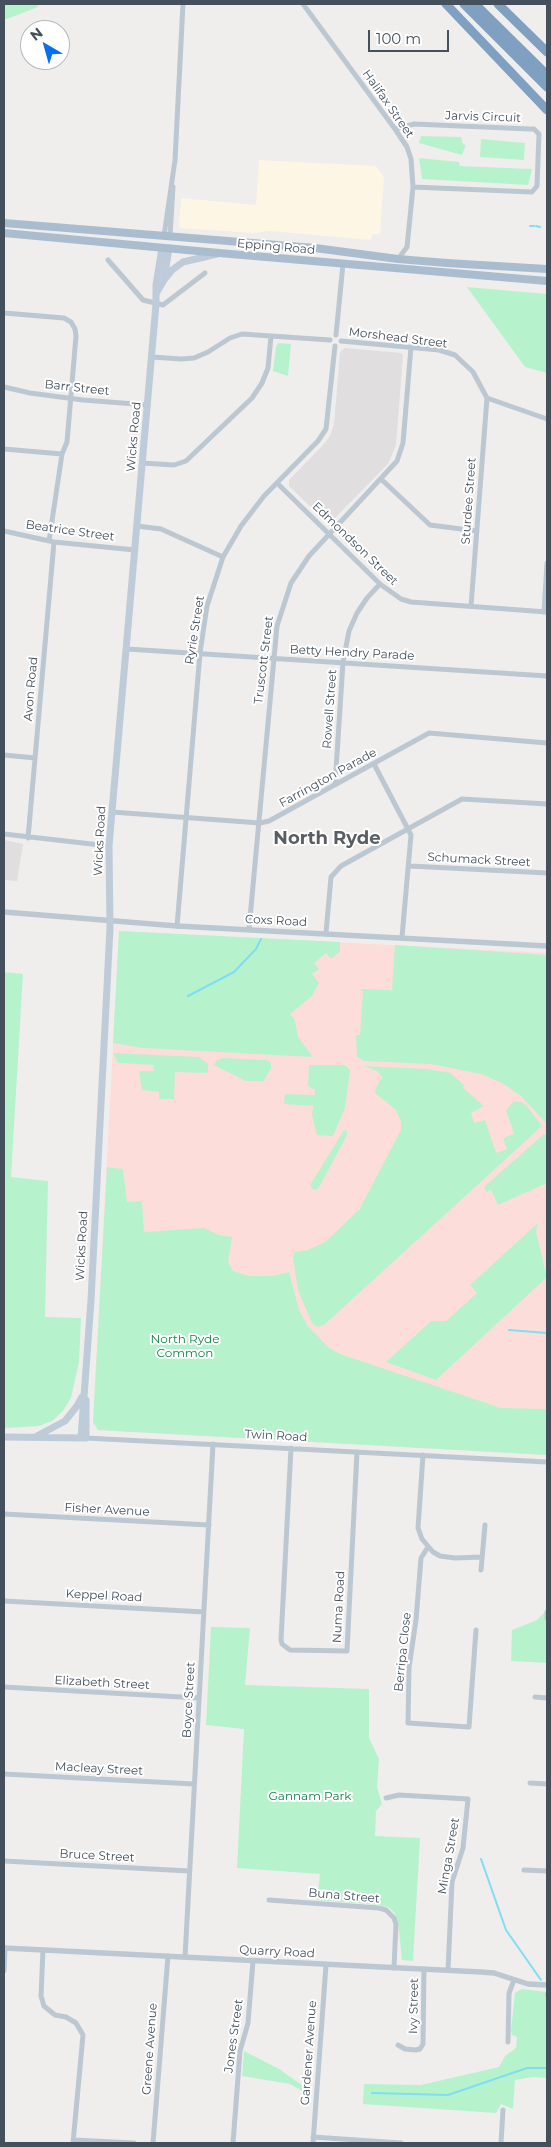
<!DOCTYPE html>
<style>
body{margin:0}
#map{position:relative;width:551px;height:2147px;overflow:hidden;background:#f0eded;font-family:Montserrat,sans-serif}
canvas{display:block}
.frame{position:absolute;inset:0;border:5px solid #44515c;pointer-events:none}
.north{position:absolute;left:20px;top:20px;width:50px;height:50px;box-sizing:border-box;background:#fff;border:1px solid #b4b9be;border-radius:50%;rotate:322deg;font-size:14px;font-weight:700;line-height:20px;text-align:center;color:#44515c}
.north::after{content:'';display:block;margin:auto;width:18px;height:22px;background:#086fef;clip-path:polygon(50% 0,100% 100%,50% 72%,0 100%)}
.scale{position:absolute;left:368px;top:30px;width:81px;height:22px;box-sizing:border-box;border:2px solid #44515c;border-top:0;padding-left:6px;font-size:15px;line-height:18px;white-space:nowrap;color:#44515c;-webkit-text-stroke:4px #fff;paint-order:stroke}
</style>
<div id="map">
<canvas width="551" height="2147"></canvas>
<div class="frame"></div>
<div class="north">N</div>
<div class="scale">100 m</div>
</div>
<script>
const context = document.querySelector('canvas').getContext('2d');
context.lineJoin = 'round';
function fill(path, color) { context.fillStyle = color; context.fill(path, 'evenodd'); }
const shape = rows => new Path2D(rows.map(r => 'M' + r).join(''));
function trace(path, color, width, dash) { context.strokeStyle = color; context.lineWidth = width; context.lineCap = dash ? 'butt' : 'round'; context.setLineDash(dash || []); context.stroke(path); }
function drawText(font, color, halo, rows, align = 'center') {
  context.font = font + ' Montserrat,sans-serif'; context.lineWidth = 4; context.setLineDash([]); context.textBaseline = 'middle'; context.strokeStyle = halo; context.fillStyle = color; for (const [text, x, y, turn = 0] of rows) {
    context.save(); context.translate(x, y); context.rotate((+turn || 0) * Math.PI / 180); context.textAlign = isNaN(turn) ? turn : align; if (halo) context.strokeText(text, 0, 0); context.fillText(text, 0, 0); context.restore();
  }
}
fill(shape([
 [259,160,376,166,384,177,380,234,372,234,371,240,270,231,254,233,179,228,181,198,256,205]
]), '#fdf6e4');
fill(shape([
 [345,348,401,353,403,355,396,445,388,464,331,522,326,522,289,486,289,480,322,446,330,436,334,424,340,352],
 [4,840,23,844,17,881,4,880]
]), '#e1dedf');
fill(shape([
 [119,931,547,953,547,1455,98,1430,93,1422]
]), '#fdddda');
fill(shape([
 [4,4,37,4,38,7,4,20],
 [421,136,461,137,463,144,466,145,462,155,419,143],
 [481,139,525,143,524,160,480,157],
 [419,158,459,162,460,166,532,169,528,185,422,179],
 [467,287,547,294,547,373,525,367],
 [278,343,291,344,288,376,273,371,276,347],
 [119,931,340,942,340,951,331,959,326,953,314,963,319,969,312,974,319,983,312,996,290,1014,295,1020,298,1037,313,1057,143,1048,113,1043],
 [395,945,547,955,547,1124,521,1096,502,1083,481,1074,431,1064,364,1061,357,1057,356,1035,360,1035,363,991,359,990,359,989,392,990],
 [4,972,23,974,11,1177,48,1181,45,1317,81,1318,79,1362,71,1398,63,1411,52,1421,39,1426,4,1428],
 [113,1053,199,1057,208,1064,208,1073,175,1072,174,1099,159,1099,159,1092,142,1090,139,1071,153,1071,154,1065,118,1063],
 [224,1058,266,1060,271,1062,271,1068,264,1081,246,1081,214,1065,217,1060],
 [309,1065,345,1065,350,1070,345,1108,333,1136,317,1135,312,1115,313,1106,284,1104,285,1094,315,1095,315,1090,308,1086],
 [364,1066,428,1069,450,1073,464,1085,463,1088,484,1106,471,1113,474,1123,485,1120,496,1153,507,1149,503,1138,514,1134,506,1110,514,1101,521,1102,526,1105,542,1126,324,1325,317,1327,312,1323,298,1290,293,1258,294,1252,308,1250,325,1242,359,1210,401,1130,401,1122,396,1110,374,1092,382,1077,377,1071],
 [344,1130,347,1131,347,1135,318,1189,313,1190,310,1185],
 [544,1134,547,1135,547,1183,498,1205,491,1190,486,1192,484,1187],
 [107,1167,123,1169,127,1202,142,1201,144,1232,204,1228,219,1235,232,1237,228,1262,233,1271,249,1276,272,1276,289,1272,299,1310,307,1325,328,1347,340,1354,501,1408,547,1409,547,1455,98,1430,93,1422],
 [538,1223,536,1232,547,1277,436,1380,386,1362,431,1321,446,1321,477,1293,470,1285],
 [547,1610,547,1663,511,1661,512,1630,537,1620],
 [211,1627,250,1628,245,1685,369,1689,369,1738,379,1759,377,1787,382,1804,376,1811,375,1836,420,1838,413,1961,402,1960,398,1921,394,1912,388,1907,380,1905,317,1900,320,1874,237,1868,244,1729,206,1725],
 [522,1989,547,1992,547,2078,533,2077,515,2080,513,2109,501,2104,496,2113,363,2104,364,2084,421,2085,499,2067,505,2056,516,2048,517,2037,512,2035,511,2030,515,1993],
 [244,2051,279,2069,309,2090,307,2094,290,2084,242,2076]
]), '#b6f3cd');
trace(shape([
 [530,226,534,226],
 [536,226,540,227],
 [188,996,234,972,256,949,261,939],
 [509,1330,547,1333],
 [481,1859,506,1930,541,1980],
 [546,1994,547,1997],
 [372,2093,448,2095,527,2068,547,2068]
]), '#7fddf4', 2);
trace(shape([
 [303,4,395,129,407,147,411,159,413,187,407,247,398,259],
 [395,129,414,124,530,129,534,129,539,134,537,186,532,192,413,187],
 [164,236,175,160,183,4],
 [170,236,173,187],
 [108,260,143,300,163,305,205,273],
 [4,313,64,318,71,322,75,329,76,336,67,442,62,454,49,541],
 [336,335,343,264],
 [341,341,439,350,455,355,473,372,487,398,547,419],
 [152,357,181,359,194,358,208,352,230,338,242,334,330,340],
 [4,387,30,393,83,400,148,405],
 [4,449,62,454],
 [142,463,174,465,186,461,252,398,262,383,268,368,271,336],
 [381,479,430,525,477,531],
 [277,483,380,584,401,599,411,602,547,612],
 [137,526,161,529,223,557],
 [4,531,54,542,135,550],
 [471,606,487,398],
 [544,612,547,563],
 [127,649,547,676],
 [4,755,35,758],
 [374,764,411,835,402,937],
 [335,785,343,662,349,631,357,613,367,598,380,584],
 [112,812,260,823,269,821,429,733,547,743],
 [4,834,109,846],
 [28,838,54,542],
 [410,866,547,873],
 [177,926,200,653,207,606,223,557,241,526,264,496,318,441,326,429,335,346],
 [249,929,277,626,291,583,309,556,397,461,403,443,411,347],
 [326,933,331,877,341,866,462,799,547,804],
 [86,1438,547,1462],
 [291,1448,281,1640,282,1644,290,1650,347,1651,357,1452],
 [423,1455,418,1528,422,1539,433,1552,440,1556,455,1558,482,1557],
 [4,1514,209,1525],
 [428,1547,421,1558,416,1620,409,1668,408,1723,469,1727,476,1630],
 [481,1570,485,1525],
 [4,1601,204,1612],
 [547,1612,547,1618],
 [4,1687,199,1698],
 [535,1697,547,1698],
 [4,1774,194,1784],
 [530,1783,547,1784],
 [386,1798,399,1795,468,1799,463,1848,452,1882,448,1970],
 [4,1861,189,1871],
 [524,1870,547,1871],
 [269,1900,379,1908,386,1910,394,1918,396,1924,394,1968],
 [43,1950,41,1996,44,2006,55,2015,66,2017,76,2023,83,2035,73,2143],
 [185,1957,213,1444],
 [4,1971,5,1948],
 [508,2042,509,1993,514,1980],
 [398,2045,405,2049,416,2050,420,2049,423,2044,424,1969],
 [313,2137,401,2143],
 [74,2140,134,2143],
 [153,2143,168,1956],
 [233,2143,240,2051,248,2023,253,1961],
 [313,2143,326,1965],
 [501,2143,503,2110]
]), '#bcc8d1', 5);
trace(shape([
 [4,912,177,926,547,946],
 [4,1948,481,1972,494,1973,528,1984,547,1985]
]), '#bcc8d1', 5.5);
trace(shape([
 [164,280,172,270,183,262,217,254],
 [157,292,164,280,169,248],
 [37,1436,65,1421,77,1406,82,1397],
 [4,1437,86,1438,86,1400],
 [81,1438,91,1300,110,928,109,846,156,304,156,285,162,248]
]), '#becbd9', 7);
trace(shape([
 [4,223,315,248,398,259,447,263,547,269],
 [4,233,219,253,547,281]
]), '#aabdcf', 8);
trace(shape([
 [446,4,547,110],
 [464,4,547,87],
 [475,4,547,75],
 [498,4,547,52]
]), '#80a0c1', 9);
drawText('12px', '#44515c', '#fff', [
 ["Halifax Street",388,104,55],
 ["Jarvis Circuit",483,117,2],
 ["Epping Road",276,247,5],
 ["Morshead Street",398,338,7],
 ["Barr Street",77,388,6],
 ["Wicks Road",134,437,-85],
 ["Sturdee Street",469,501,-86],
 ["Beatrice Street",70,531,8],
 ["Edmondson Street",355,544,44],
 ["Ryrie Street",195,630,-81],
 ["Betty Hendry Parade",352,653,3],
 ["Truscott Street",264,660,-83],
 ["Avon Road",31,689,-85],
 ["Rowell Street",330,709,-86],
 ["Farrington Parade",328,778,-29],
 ["Wicks Road",100,841,-87],
 ["Schumack Street",479,860,3],
 ["Coxs Road",276,921,3],
 ["Wicks Road",82,1246,-87],
 ["Twin Road",276,1436,3],
 ["Fisher Avenue",107,1510,3],
 ["Keppel Road",104,1596,3],
 ["Numa Road",339,1607,-87],
 ["Berripa Close",403,1652,-84],
 ["Elizabeth Street",102,1683,3],
 ["Boyce Street",189,1700,-87],
 ["Macleay Street",99,1769,3],
 ["Bruce Street",97,1856,3],
 ["Minga Street",449,1856,-80],
 ["Buna Street",344,1896,5],
 ["Quarry Road",277,1952,3],
 ["Ivy Street",414,2006,-89],
 ["Jones Street",234,2036,-82],
 ["Greene Avenue",150,2049,-86],
 ["Gardener Avenue",309,2053,-86]
]);
drawText('12px', '#0e8448', '#fff', [
 ["North Ryde",185,1339],
 ["Common",185,1353],
 ["Gannam Park",310,1796]
]);
drawText('bold 18px', '#595e63', '#fff', [
 ["North Ryde",327,839]
]);
</script>
